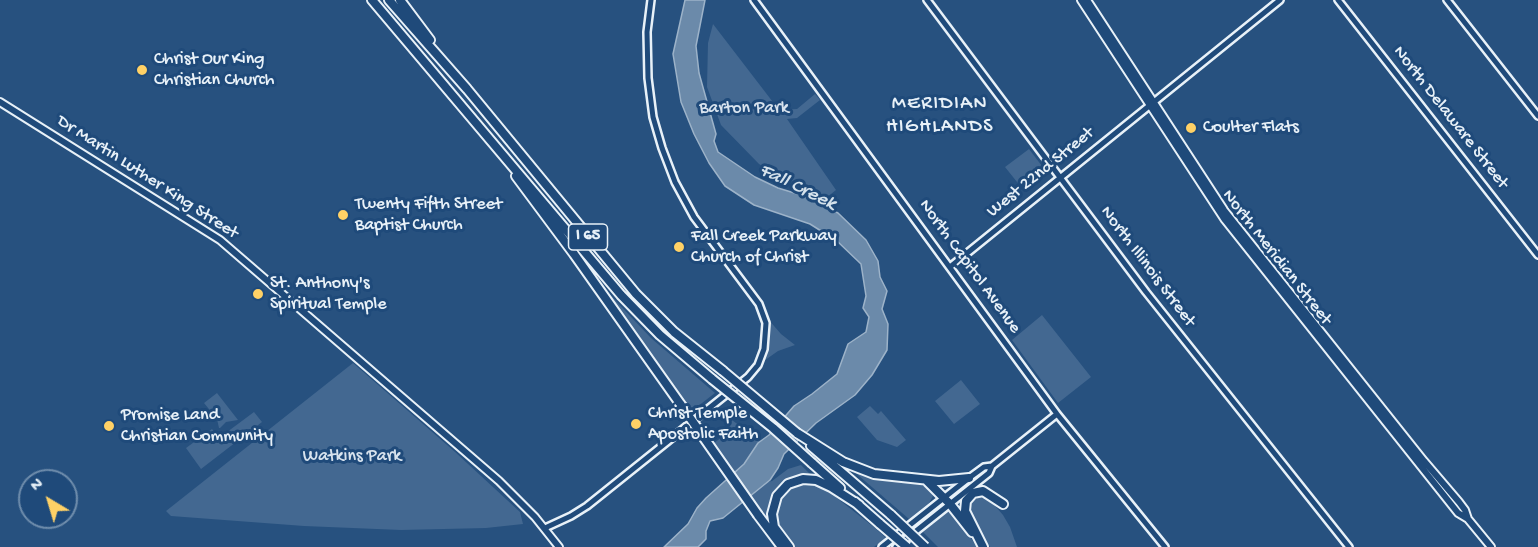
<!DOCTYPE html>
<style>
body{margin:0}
#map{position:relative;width:1538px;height:547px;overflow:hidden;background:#27517f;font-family:"Gochi Hand",sans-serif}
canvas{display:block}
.north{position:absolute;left:18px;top:469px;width:60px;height:60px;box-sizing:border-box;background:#1f4a7a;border:2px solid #6f8dac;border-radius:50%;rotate:322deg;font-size:16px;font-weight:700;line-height:24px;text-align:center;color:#e8f1f8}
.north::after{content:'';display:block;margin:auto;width:21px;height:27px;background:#ffd166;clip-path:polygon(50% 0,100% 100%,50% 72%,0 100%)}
</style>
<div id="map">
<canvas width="1538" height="547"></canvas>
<div class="north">N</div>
</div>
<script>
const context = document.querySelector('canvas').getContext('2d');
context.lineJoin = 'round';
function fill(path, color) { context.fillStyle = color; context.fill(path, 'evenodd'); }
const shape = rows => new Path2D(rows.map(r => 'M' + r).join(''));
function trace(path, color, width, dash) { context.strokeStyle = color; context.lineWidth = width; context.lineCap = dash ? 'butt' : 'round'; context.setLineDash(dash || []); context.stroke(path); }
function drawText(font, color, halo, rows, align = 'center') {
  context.font = font + ' "Gochi Hand",sans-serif'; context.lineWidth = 6; context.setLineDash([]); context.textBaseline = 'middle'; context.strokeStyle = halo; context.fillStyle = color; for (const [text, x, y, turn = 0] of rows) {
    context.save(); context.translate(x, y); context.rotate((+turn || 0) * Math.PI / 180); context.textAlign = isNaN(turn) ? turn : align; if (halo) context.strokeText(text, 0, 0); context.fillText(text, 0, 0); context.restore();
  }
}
fill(shape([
 [713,24,779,110,797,109,815,94,820,100,797,118,787,119,836,190,821,202,759,164,721,125,707,87,708,43],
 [1029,149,1045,170,1021,187,1005,167],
 [599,283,651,338,715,393,689,413],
 [1042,315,1091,377,1058,403,1012,340],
 [768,319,781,334,795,345,778,351,761,363,768,342],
 [353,363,454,451,520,512,523,524,486,528,401,530,304,526,171,516,166,511],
 [961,380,980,404,954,424,935,401],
 [217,393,238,420,226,422,220,428,219,428,217,419,204,403],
 [870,406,878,414,881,411,906,440,897,447,877,440,857,417],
 [254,412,262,422,201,469,186,448,212,429,219,438],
 [732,420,760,441,745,464,732,475,712,445,724,435],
 [801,465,813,477,793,478,777,489,770,502,768,511,771,529,748,497,767,482,772,481,788,469],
 [851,469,919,482,930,489,933,496,929,503,909,519],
 [806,483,816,484,828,491,875,528,885,537,884,539,874,547,793,547,777,525,776,508,782,495,790,487],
 [983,496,989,499,1003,515,1010,527,1017,547,990,547,970,510,972,500],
 [949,510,969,535,977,547,938,547,923,532]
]), '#436891');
const water = shape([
 [685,0,705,0,696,46,699,73,716,134,714,141,718,152,755,177,778,188,801,195,838,213,866,240,878,261,880,277,887,291,882,309,888,324,887,350,872,375,855,395,816,423,784,454,778,468,770,480,723,518,710,521,706,531,706,539,698,547,664,547,688,524,697,508,706,498,744,464,758,443,769,435,794,406,812,394,837,374,848,344,866,332,869,317,863,308,866,296,861,264,837,241,810,224,754,205,725,186,709,163,694,134,681,102,673,54,685,0]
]);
fill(water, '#6b8aaa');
trace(water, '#9db3c9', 1.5);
const secondary = shape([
 [754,0,1057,414,1165,547],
 [927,0,1146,292,1349,547],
 [1338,0,1538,255],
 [1447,0,1538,116],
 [950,267,1280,0],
 [545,528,571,516,587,506,748,377,758,365,764,349,766,323,759,304,694,217,675,182,662,148,653,117,648,78,647,32,651,0],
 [882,547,969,478,984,467,992,466],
 [896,547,989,473,992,466,1057,414]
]);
const primary = shape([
 [1081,0,1225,220,1458,513,1468,519],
 [1087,0,1224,210,1424,461,1459,502,1465,510,1468,519,1491,547],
 [0,102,220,240,499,481,535,517,559,547]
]);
const motorway = shape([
 [372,0,621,295,660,335,712,379],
 [389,0,467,89,636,294,674,332,723,371],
 [400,0,430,40],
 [516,176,574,254,681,405],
 [797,433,843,462,874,474,939,481,969,478],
 [811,446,891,515],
 [812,463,840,488],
 [926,480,950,504,972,532],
 [855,502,880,524],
 [758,515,782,547],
 [789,547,774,527,772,514,777,496,788,484,803,479,816,480,831,487,859,505],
 [983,547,965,511,966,501,973,493,983,491,1003,504]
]);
trace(secondary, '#e8f1f8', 10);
trace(primary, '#e8f1f8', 10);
trace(motorway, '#e8f1f8', 12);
trace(secondary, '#1f4a7a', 5);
trace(primary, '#1f4a7a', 6);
trace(motorway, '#1f4a7a', 8);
const motorwayBridge = shape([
 [723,371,797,433],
 [712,379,773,428,812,463],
 [681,405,758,515],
 [891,515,925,547],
 [880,524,907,547]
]);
trace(motorwayBridge, '#e8f1f8', 12, []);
trace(motorwayBridge, '#1f4a7a', 8);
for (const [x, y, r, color] of [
 [142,70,6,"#ffd166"],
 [1191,128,6,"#ffd166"],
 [343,215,6,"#ffd166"],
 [679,247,6,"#ffd166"],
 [258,294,6,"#ffd166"],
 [636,424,6,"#ffd166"],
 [109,426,6,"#ffd166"]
]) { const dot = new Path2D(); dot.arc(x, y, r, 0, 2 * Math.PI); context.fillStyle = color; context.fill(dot); trace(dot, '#1f4a7a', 2); }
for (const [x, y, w] of [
 [588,237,39]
]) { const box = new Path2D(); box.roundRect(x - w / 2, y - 13, w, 26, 4.5); context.fillStyle = '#1f4a7a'; context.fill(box); trace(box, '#e8f1f8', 1.5); }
drawText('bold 16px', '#e8f1f8', null, [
 ["I 65",588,237]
]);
drawText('18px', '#e8f1f8', '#1f4a7a', [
 ["Christ Our King",154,60],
 ["Christian Church",154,81],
 ["Coulter Flats",1203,128],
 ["Twenty Fifth Street",355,205],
 ["Baptist Church",355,226],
 ["Fall Creek Parkway",691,237],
 ["Church of Christ",691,258],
 ["St. Anthony's",270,284],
 ["Spiritual Temple",270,305],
 ["Christ Temple",648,414],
 ["Apostolic Faith",648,435],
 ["Promise Land",121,416],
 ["Christian Community",121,437]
], 'left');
drawText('18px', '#d8e3ee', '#1f4a7a', [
 ["Barton Park",744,109],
 ["Watkins Park",352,457]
]);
drawText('18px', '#e8f1f8', '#1f4a7a', [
 ["North Delaware Street",1450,118,52],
 ["West 22nd Street",1041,173,-39],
 ["Dr Martin Luther King Street",147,178,33],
 ["North Meridian Street",1276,258,52],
 ["North Capitol Avenue",969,267,54],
 ["North Illinois Street",1147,267,53]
]);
context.letterSpacing = '1.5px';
drawText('20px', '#e8f1f8', '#1f4a7a', [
 ["MERIDIAN",940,105],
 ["HIGHLANDS",940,128]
]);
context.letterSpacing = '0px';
drawText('italic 20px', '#d5e2ec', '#1f4a7a', [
 ["Fall Creek",797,188,26]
]);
</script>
